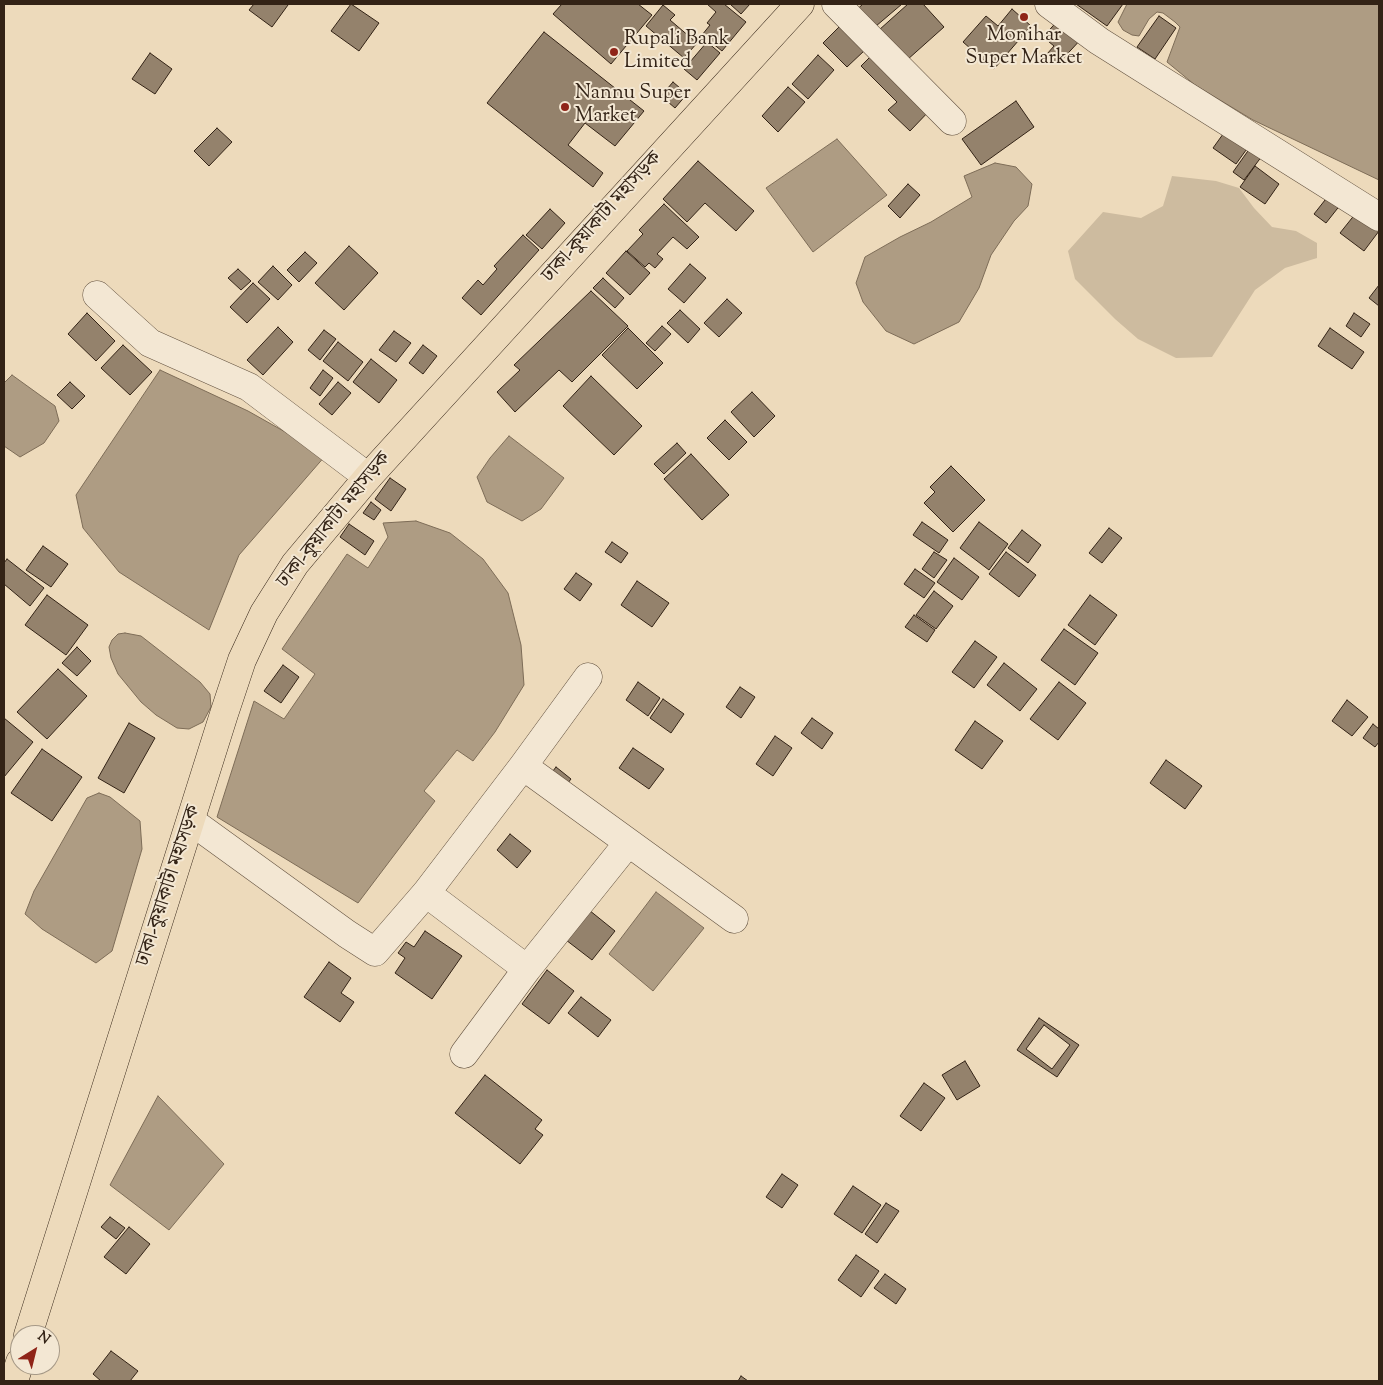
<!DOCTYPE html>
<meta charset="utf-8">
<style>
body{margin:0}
#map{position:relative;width:1383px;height:1385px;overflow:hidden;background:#eddabb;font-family:"Sorts Mill Goudy",serif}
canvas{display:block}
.frame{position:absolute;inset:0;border:5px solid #332316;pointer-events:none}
.north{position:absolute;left:10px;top:1325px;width:50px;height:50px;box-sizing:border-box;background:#f3e7d3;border:1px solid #a69987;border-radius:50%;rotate:36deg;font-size:14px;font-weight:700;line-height:20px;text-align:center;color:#332316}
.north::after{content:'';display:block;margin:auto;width:18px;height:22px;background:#8f2418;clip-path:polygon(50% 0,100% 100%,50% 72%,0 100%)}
</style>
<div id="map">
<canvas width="1383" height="1385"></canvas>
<div class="frame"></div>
<div class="north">N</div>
</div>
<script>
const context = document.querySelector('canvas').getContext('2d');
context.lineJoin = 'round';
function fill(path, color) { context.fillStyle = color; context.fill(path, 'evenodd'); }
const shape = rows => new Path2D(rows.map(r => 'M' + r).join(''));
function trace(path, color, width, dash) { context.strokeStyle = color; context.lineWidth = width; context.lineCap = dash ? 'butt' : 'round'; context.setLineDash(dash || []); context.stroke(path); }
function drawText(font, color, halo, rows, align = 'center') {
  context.font = font + ' "Sorts Mill Goudy","Noto Serif Bengali",serif'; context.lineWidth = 4; context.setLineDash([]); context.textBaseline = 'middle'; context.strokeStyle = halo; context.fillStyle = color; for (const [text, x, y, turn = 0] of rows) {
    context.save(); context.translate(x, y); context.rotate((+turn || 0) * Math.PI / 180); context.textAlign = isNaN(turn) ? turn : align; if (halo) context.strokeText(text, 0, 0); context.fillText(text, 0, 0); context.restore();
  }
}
fill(shape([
 [1172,176,1216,181,1239,188,1254,208,1272,227,1296,231,1317,243,1317,258,1285,268,1255,290,1212,357,1176,358,1138,339,1115,319,1075,279,1068,251,1103,212,1141,218,1163,206]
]), '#cdbb9f');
const water = shape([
 [1127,4,1379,4,1379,180,1253,120,1195,85,1167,62,1180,27,1175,22,1163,13,1157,12,1149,19,1139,36,1132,35,1123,30,1118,22,1127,4],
 [837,139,887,195,813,252,766,188,837,139],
 [995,163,1016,167,1032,184,1028,206,1014,221,991,255,979,288,959,322,914,344,886,331,863,302,856,283,865,257,900,237,931,222,972,197,964,176,995,163],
 [160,370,248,411,326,455,239,555,209,630,119,572,83,528,76,495,160,370],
 [12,375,55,406,59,421,44,443,20,457,4,446,4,383,12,375],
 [509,436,564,478,541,509,522,521,487,502,477,477,490,458,509,436],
 [416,521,450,533,483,559,508,593,521,645,524,685,495,732,473,761,457,750,424,791,435,801,358,903,217,817,254,701,284,719,315,674,282,649,347,554,368,568,388,537,383,523,416,521],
 [125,633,141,636,200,682,210,694,211,707,203,722,189,729,177,728,156,715,141,702,118,674,111,658,109,647,112,640,118,634,125,633],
 [99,793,110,797,140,821,142,849,112,951,96,963,42,929,25,914,34,891,87,798,99,793],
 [656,892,704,928,653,991,609,954,656,892],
 [158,1096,224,1164,169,1230,110,1185,158,1096]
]);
fill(water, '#ae9c83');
trace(water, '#7d6c57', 1);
const building = shape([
 [254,4,287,4,288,5,272,27,249,10,254,4],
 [351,4,379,23,359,51,331,31,351,4],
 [562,4,638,4,652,15,611,64,553,14,562,4],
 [707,4,724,4,746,22,722,51,702,35,710,25,707,23,716,12,707,4],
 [730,4,750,4,741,14,730,4],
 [863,4,902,4,869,32,853,13,863,4],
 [908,4,923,4,944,27,907,60,879,30,908,4],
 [1076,4,1123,4,1107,26,1076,4],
 [663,5,675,15,670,20,697,43,684,58,646,26,663,5],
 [1012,9,1031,26,994,69,963,42,986,16,998,26,1012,9],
 [1159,16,1176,28,1155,59,1137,47,1159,16],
 [1061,17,1083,37,1058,64,1047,54,1054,46,1043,37,1061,17],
 [840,26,865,50,847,67,823,43,840,26],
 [544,32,644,111,615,146,585,123,568,145,603,173,593,187,487,103,544,32],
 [707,42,720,53,697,80,684,69,707,42],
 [876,51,933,107,910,131,888,110,897,102,861,66,876,51],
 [150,53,172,69,155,94,132,79,150,53],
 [818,55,834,70,808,99,792,84,818,55],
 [673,82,687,94,675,108,661,96,673,82],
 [788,87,805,102,778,132,762,116,788,87],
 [1016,101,1034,127,981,165,962,139,1016,101],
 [217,128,232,142,209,166,194,151,217,128],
 [1226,130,1249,146,1236,164,1213,148,1226,130],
 [1250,148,1262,156,1244,180,1233,172,1250,148],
 [698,161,754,211,736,231,705,203,687,222,663,199,698,161],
 [1255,166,1279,184,1265,204,1240,187,1255,166],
 [908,184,920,195,900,218,888,206,908,184],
 [1329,195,1341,204,1326,223,1314,214,1329,195],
 [664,204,699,237,687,249,673,237,657,254,663,259,655,268,649,263,645,267,627,251,643,234,639,230,664,204],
 [550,209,565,223,542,249,526,235,550,209],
 [1356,213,1379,231,1364,251,1340,233,1356,213],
 [523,235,539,250,481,315,462,298,478,280,483,285,497,269,494,266,523,235],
 [349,246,378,273,344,310,315,283,349,246],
 [626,251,650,273,630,295,606,273,626,251],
 [305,252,317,263,299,282,287,270,305,252],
 [690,264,706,278,684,303,668,289,690,264],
 [273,266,292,285,278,300,258,282,273,266],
 [238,269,251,281,241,290,228,278,238,269],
 [603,278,624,298,615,308,593,288,603,278],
 [253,283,270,299,247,323,230,307,253,283],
 [1379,285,1379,306,1369,298,1379,285],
 [591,291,628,326,572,382,559,370,515,412,497,392,520,370,514,365,591,291],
 [727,299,742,313,719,337,704,323,727,299],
 [680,310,700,329,688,343,667,323,680,310],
 [87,313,115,341,96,361,68,334,87,313],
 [1354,313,1370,324,1361,337,1346,326,1354,313],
 [662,326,671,334,655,351,646,343,662,326],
 [278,327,293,342,263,375,247,360,278,327],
 [628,328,663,363,637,389,602,355,628,328],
 [1330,328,1364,352,1352,369,1318,346,1330,328],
 [324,330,336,339,320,360,308,350,324,330],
 [394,331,411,343,396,362,379,350,394,331],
 [338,342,363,362,348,381,323,361,338,342],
 [123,345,152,372,130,395,101,368,123,345],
 [423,345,437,356,423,374,409,363,423,345],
 [371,359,397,380,379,403,353,382,371,359],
 [323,370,333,378,320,396,310,388,323,370],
 [591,376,642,426,614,455,563,406,591,376],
 [70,382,85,396,72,409,57,395,70,382],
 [338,382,351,393,332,415,319,404,338,382],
 [752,392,775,416,754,437,731,412,752,392],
 [725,420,747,442,729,460,707,438,725,420],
 [677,443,686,453,664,474,654,464,677,443],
 [691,454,729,495,702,520,664,479,691,454],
 [951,466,985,500,953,532,924,503,935,492,930,487,951,466],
 [390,478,406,489,391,511,375,499,390,478],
 [371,502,381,510,374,520,363,513,371,502],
 [922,522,948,540,939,553,913,535,922,522],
 [979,522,1008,544,989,570,960,548,979,522],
 [349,524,374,541,365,555,340,537,349,524],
 [1109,528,1122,538,1102,563,1089,553,1109,528],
 [1022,530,1041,545,1028,563,1008,548,1022,530],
 [612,542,628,553,621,563,605,552,612,542],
 [43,546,68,564,51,587,26,570,43,546],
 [934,552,947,560,934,578,922,569,934,552],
 [1006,552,1036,575,1019,597,989,574,1006,552],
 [954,558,979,577,962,600,937,582,954,558],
 [7,559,44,588,30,606,4,584,4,563,7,559],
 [915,569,935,583,924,598,904,584,915,569],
 [576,573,592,584,580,601,564,589,576,573],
 [637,581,669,603,652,627,621,605,637,581],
 [934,591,953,606,936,629,916,615,934,591],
 [47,595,88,625,66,655,25,625,47,595],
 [1090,595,1117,615,1095,645,1068,625,1090,595],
 [914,615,935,630,927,642,905,627,914,615],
 [1064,629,1098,653,1075,685,1041,660,1064,629],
 [975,641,997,657,974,688,952,672,975,641],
 [77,647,91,661,77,676,62,663,77,647],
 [1004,663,1037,689,1020,711,987,685,1004,663],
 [283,665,299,677,281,703,264,691,283,665],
 [58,669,87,696,47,739,17,712,58,669],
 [638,682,660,698,648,716,626,700,638,682],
 [1059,682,1086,703,1058,740,1030,719,1059,682],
 [740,687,755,697,741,718,726,707,740,687],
 [663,699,684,714,671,733,650,718,663,699],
 [1347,700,1368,717,1352,736,1332,721,1347,700],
 [4,718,33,742,4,777,4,718],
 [812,718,833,733,822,749,801,733,812,718],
 [975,721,1003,741,982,769,955,750,975,721],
 [129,723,155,738,124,793,98,778,129,723],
 [1373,724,1379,729,1379,742,1375,747,1363,738,1373,724],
 [775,736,792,748,773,776,756,764,775,736],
 [633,748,664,769,649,789,619,768,633,748],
 [42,749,82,777,52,821,11,793,42,749],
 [1166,760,1202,786,1185,809,1150,783,1166,760],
 [556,767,571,779,561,792,546,780,556,767],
 [510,834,531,851,517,868,497,850,510,834],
 [589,910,615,931,592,960,566,940,589,910],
 [425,931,462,956,432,999,395,973,405,958,398,953,406,942,414,947,425,931],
 [329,962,351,978,341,993,354,1002,340,1022,304,997,329,962],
 [547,970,574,991,549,1024,522,1004,547,970],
 [581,997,611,1020,598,1037,568,1013,581,997],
 [1039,1018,1079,1045,1057,1077,1017,1050,1039,1018],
 [1044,1025,1070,1045,1052,1069,1026,1049,1044,1025],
 [965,1061,980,1086,957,1100,942,1075,965,1061],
 [485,1075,542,1120,535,1129,543,1135,520,1164,455,1113,485,1075],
 [924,1083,945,1098,921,1131,900,1116,924,1083],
 [782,1174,798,1185,782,1208,766,1197,782,1174],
 [853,1186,881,1205,862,1233,834,1214,853,1186],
 [886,1203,899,1211,877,1243,865,1234,886,1203],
 [110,1217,125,1228,116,1239,101,1227,110,1217],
 [129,1227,150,1244,126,1274,104,1257,129,1227],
 [856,1255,879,1271,861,1297,838,1280,856,1255],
 [885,1274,906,1289,896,1304,874,1288,885,1274],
 [111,1351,138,1371,130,1381,101,1381,93,1374,111,1351],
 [741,1376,748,1381,738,1381,741,1376]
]);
fill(building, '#94826c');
trace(building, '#332316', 1);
const minor = shape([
 [836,4,952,121],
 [1049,4,1099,41,1379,217],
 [97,295,150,343,249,387,368,477],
 [523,766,734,919],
 [191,821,347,934,375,952,426,893,523,766,588,677],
 [426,893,527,969],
 [464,1054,527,969,628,843]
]);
const major = shape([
 [28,1335,224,714,242,660,264,613,295,564,368,477,800,4],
 [14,1381,20,1362]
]);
trace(minor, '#62513f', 29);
trace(major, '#332316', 29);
trace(minor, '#f3e7d3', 28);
trace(major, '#eddabb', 28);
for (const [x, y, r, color] of [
 [1024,17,5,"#8f2418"],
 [614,52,5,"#8f2418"],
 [565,107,5,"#8f2418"]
]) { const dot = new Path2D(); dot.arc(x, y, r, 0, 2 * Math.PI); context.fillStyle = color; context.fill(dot); trace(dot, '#f3e7d3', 2); }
drawText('20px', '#332316', '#f3e7d3', [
 ["Monihar",1024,37,"center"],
 ["Super Market",1024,60,"center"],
 ["Rupali Bank",624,41],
 ["Limited",624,64],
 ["Nannu Super",575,95],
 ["Market",575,118]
], 'left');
drawText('20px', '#332316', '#f3e7d3', [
 ["ঢাকা-কুয়াকাটা মহাসড়ক",603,218,-48],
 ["ঢাকা-কুয়াকাটা মহাসড়ক",335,521,-51],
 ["ঢাকা-কুয়াকাটা মহাসড়ক",170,886,-72]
]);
</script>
